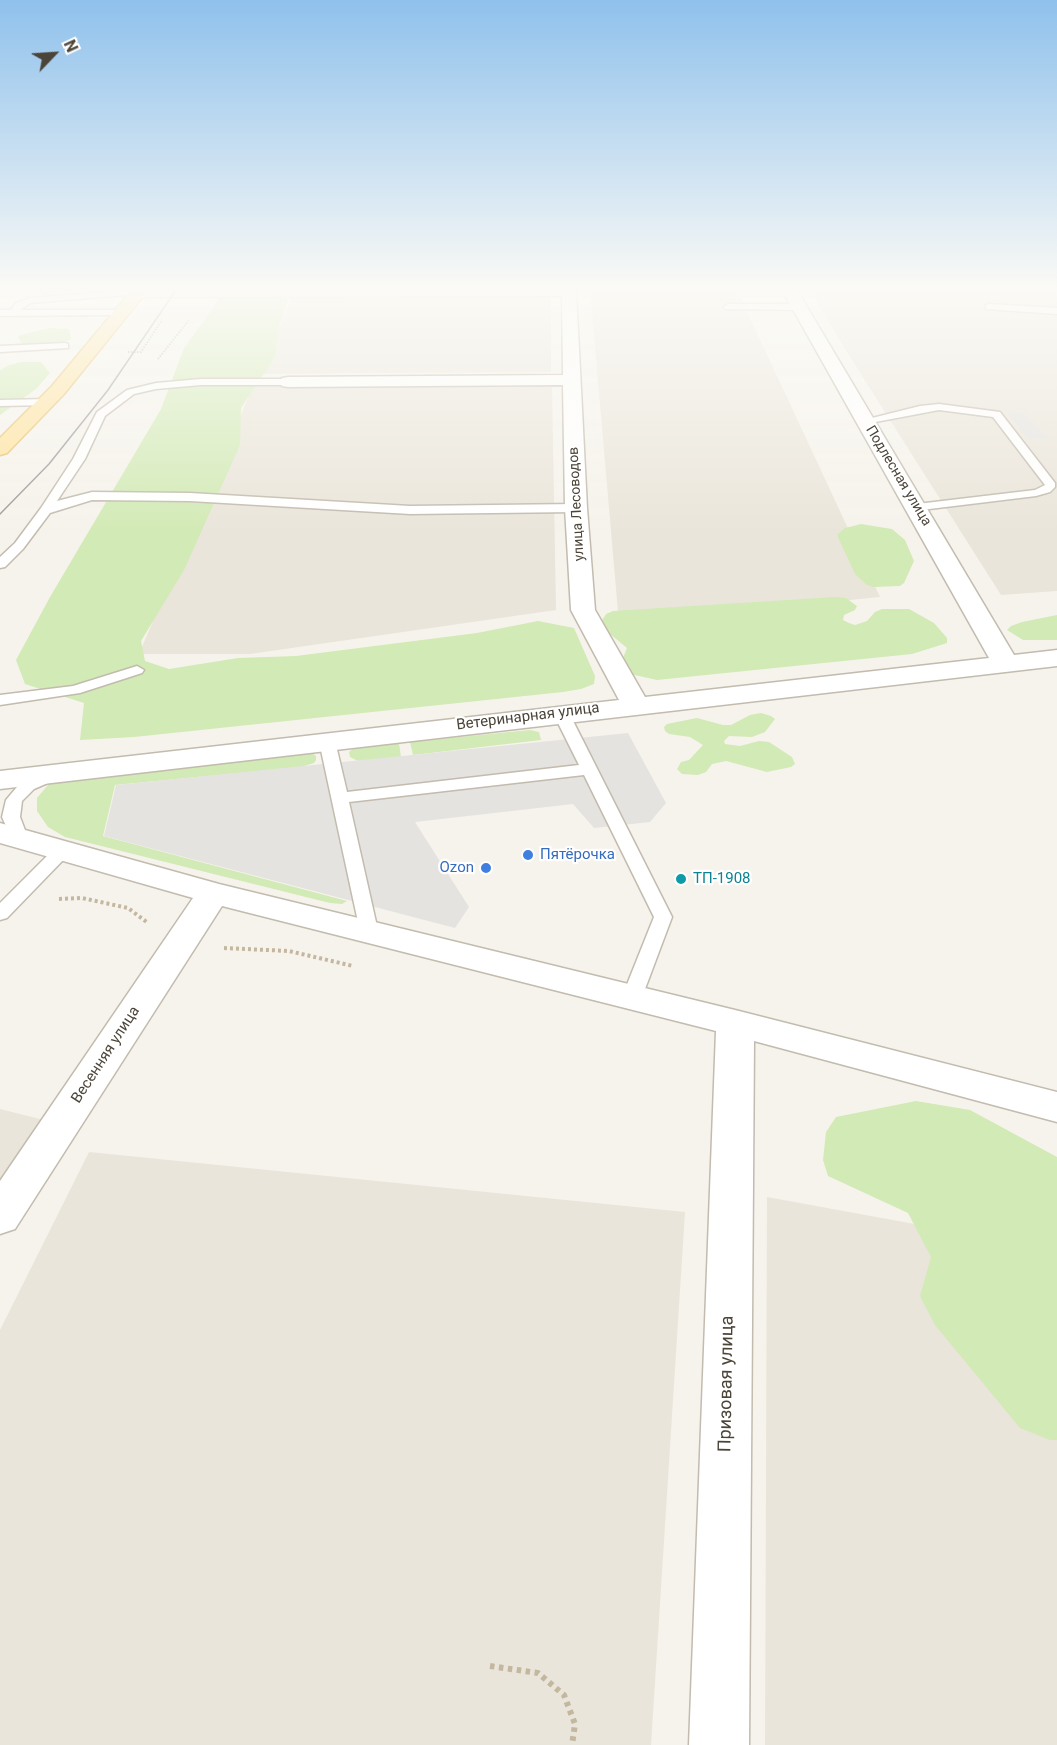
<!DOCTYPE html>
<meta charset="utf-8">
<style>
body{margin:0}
#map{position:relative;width:1057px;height:1745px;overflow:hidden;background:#f6f3ec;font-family:Roboto,sans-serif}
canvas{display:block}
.north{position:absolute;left:24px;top:24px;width:60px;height:60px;-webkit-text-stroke:4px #fff;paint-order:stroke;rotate:65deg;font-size:16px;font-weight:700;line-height:24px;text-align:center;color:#4b4439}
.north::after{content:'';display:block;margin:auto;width:21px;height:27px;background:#4b4439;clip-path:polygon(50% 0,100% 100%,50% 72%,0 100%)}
</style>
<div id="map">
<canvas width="1057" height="1745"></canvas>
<div class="north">N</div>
</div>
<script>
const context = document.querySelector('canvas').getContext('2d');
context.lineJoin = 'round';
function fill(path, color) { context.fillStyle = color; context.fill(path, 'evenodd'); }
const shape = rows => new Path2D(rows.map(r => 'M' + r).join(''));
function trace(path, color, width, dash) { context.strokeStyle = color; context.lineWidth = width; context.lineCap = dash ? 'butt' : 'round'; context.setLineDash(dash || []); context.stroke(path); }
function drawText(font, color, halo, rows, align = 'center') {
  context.font = font + ' Roboto,sans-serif'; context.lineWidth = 4.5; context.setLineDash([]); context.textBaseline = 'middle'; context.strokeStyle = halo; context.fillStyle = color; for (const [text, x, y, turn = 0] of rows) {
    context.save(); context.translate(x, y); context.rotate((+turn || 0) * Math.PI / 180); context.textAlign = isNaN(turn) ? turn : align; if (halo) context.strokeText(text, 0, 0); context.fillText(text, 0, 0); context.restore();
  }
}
fill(shape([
 [590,290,737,290,880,597,619,623],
 [810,290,1057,290,1057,591,1001,595,843,346],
 [551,294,551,372,260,374,293,295],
 [552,385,556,610,250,654,139,654,253,386],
 [0,1109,44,1120,0,1184],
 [89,1152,685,1212,651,1745,0,1745,0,1330],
 [767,1197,1057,1250,1057,1745,765,1745]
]), '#eae5da');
fill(shape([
 [223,290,291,290,278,331,275,357,241,408,240,445,184,570,141,641,145,661,169,669,238,658,296,656,477,633,538,621,574,628,595,676,594,684,581,689,563,692,134,737,80,740,84,703,25,684,16,660,50,597,161,409,184,348,215,305],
 [49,328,69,329,71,339,46,350,30,350,21,343,18,336],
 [22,362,41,362,50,373,36,389,0,415,0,370,9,365],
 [861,524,892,529,905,540,914,561,904,583,900,586,873,587,867,585,855,574,837,535,845,528],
 [835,597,846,598,857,606,855,610,844,615,843,620,849,623,855,625,867,621,875,612,882,609,909,609,934,623,947,638,947,643,912,654,657,680,630,674,621,663,627,648,604,629,601,622,606,614,613,611],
 [1057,615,1057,640,1023,640,1007,630,1011,626,1022,622],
 [761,713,771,716,775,719,765,732,752,737,729,736,724,741,725,744,740,746,759,741,769,742,792,757,795,764,791,767,767,772,726,761,712,764,706,772,698,775,682,774,677,769,681,762,689,760,703,745,690,737,669,734,665,731,664,727,667,724,697,718,723,725,731,725,750,715],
 [530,730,539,732,541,740,413,755,410,742],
 [399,743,401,757,358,761,350,757,349,752,354,748],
 [311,752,316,756,316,760,314,763,301,767,115,785,103,836,347,901,342,904,330,903,65,837,48,827,37,811,37,798,48,785,57,780],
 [916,1101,970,1110,1057,1157,1057,1440,1050,1440,1020,1428,935,1325,920,1296,931,1257,908,1213,828,1176,823,1160,826,1132,836,1117]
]), '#d2eab5');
fill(shape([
 [1006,411,1027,415,1048,439,1028,439],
 [628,733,666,803,650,822,594,828,573,804,415,822,469,907,455,928,104,836,116,785]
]), '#e5e3e0');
const service = shape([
 [136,290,142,292,138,294,31,303,20,310,126,310,126,314,123,315,0,316,0,310,11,310,16,303,30,298,136,290],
 [728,304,799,304,803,307,799,310,725,309,724,307,728,304],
 [989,304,1057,308,1057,314,986,309,986,305,989,304],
 [65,343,68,344,68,348,0,352,0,346,65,343],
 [201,379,288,379,293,382,288,385,201,385,156,389,134,394,105,416,85,459,57,501,92,492,190,493,410,506,576,504,582,508,576,512,410,514,190,501,92,500,50,513,23,549,5,567,0,568,0,557,15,543,41,508,73,459,97,412,127,390,156,383,201,379],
 [0,400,48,399,53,402,48,405,0,406,0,400],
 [939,404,1000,412,1055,483,1055,487,1050,492,1036,496,913,511,913,505,917,504,1035,490,1045,485,993,417,939,410,865,424,860,421,920,406,939,404],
 [137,666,144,670,142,673,80,693,0,705,0,695,73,686,137,666],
 [561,708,569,713,672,917,642,997,639,1002,632,1004,625,1002,622,997,654,917,584,775,349,802,378,931,376,935,369,937,362,935,360,931,319,741,321,738,333,738,335,741,347,792,579,765,553,713,561,708],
 [51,771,57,773,59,776,57,779,34,789,22,801,20,817,28,838,25,842,19,843,13,842,2,817,6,800,22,781,51,771],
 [62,846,68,847,71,851,68,855,7,918,0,920,0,903,56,847,62,846]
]);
const minor = shape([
 [132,290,576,290,587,508,595,610,645,697,989,658,782,290,797,290,1014,655,1057,650,1057,666,0,789,0,771,619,700,571,610,565,508,563,385,288,387,282,386,279,382,282,378,288,377,563,375,562,296,138,297,133,295,130,292,132,290],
 [0,823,219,884,735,1010,1057,1092,1057,1122,754,1041,749,1745,689,1745,716,1031,222,906,15,1229,0,1234,0,1181,193,898,0,843,0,823]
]);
const primary = shape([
 [132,290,148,290,64,394,7,453,0,455,0,438,52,386,132,290]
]);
trace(service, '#c2bbae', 3);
trace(minor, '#c2bbae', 3);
trace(primary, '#e6c16a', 3);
trace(shape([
 [128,352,141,352,162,320],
 [158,359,189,320]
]), '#c4b79f', 2, [1.5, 1.5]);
trace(shape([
 [59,899,82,898,128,908,148,923],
 [224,948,289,951,353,966]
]), '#c4b79f', 4, [3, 3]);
trace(shape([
 [490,1666,538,1673,564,1695,575,1724,572,1745]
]), '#c4b79f', 6, [4.5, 4.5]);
fill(service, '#fff');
fill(minor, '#fff');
fill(primary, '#ffe39c');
trace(shape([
 [0,514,49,464,108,390,176,290]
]), '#9a9a9a', 1.5);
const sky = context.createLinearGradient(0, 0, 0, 534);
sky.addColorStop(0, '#8fc1ec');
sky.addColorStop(0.54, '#fbfaf6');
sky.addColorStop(1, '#fbfaf600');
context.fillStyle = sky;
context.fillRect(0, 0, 1057, 534);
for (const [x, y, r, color] of [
 [528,855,6,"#3f7fe0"],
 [486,868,6,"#3f7fe0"],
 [681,879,6,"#0f9aa8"]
]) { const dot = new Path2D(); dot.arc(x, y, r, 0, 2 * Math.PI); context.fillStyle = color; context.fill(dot); trace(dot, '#fff', 2); }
drawText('14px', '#4b4439', '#fff', [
 ["Подлесная улица",898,476,59],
 ["улица Лесоводов",577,504,-93]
]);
drawText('15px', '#4b4439', '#fff', [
 ["Ветеринарная улица",528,717,-7],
 ["Весенняя улица",106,1055,-57]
]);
drawText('15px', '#366cbe', '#fff', [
 ["Пятёрочка",540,855],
 ["Ozon",474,868,"right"]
], 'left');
drawText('15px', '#0d838f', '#fff', [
 ["ТП-1908",693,879]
], 'left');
drawText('18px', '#4b4439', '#fff', [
 ["Призовая улица",727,1384,-89]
]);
</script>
